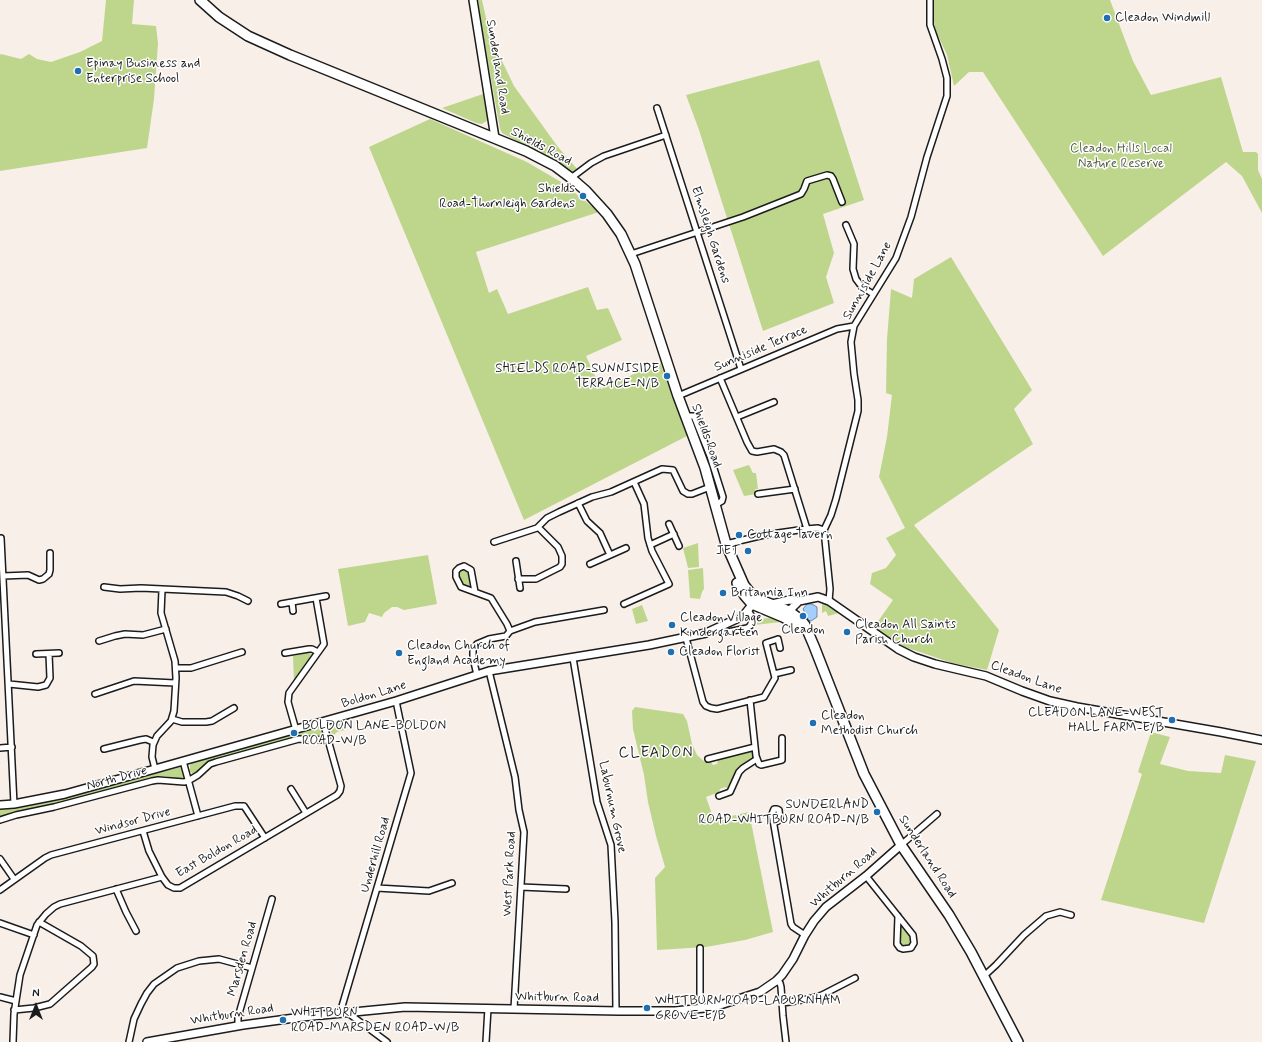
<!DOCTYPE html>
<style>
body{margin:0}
#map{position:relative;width:1262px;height:1042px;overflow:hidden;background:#f9efe9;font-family:Mynerve,sans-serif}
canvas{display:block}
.north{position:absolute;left:16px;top:986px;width:40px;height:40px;-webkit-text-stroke:3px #fff;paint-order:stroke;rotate:0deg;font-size:11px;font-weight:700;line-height:16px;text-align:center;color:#1c1c1c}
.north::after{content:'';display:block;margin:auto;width:14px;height:18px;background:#1c1c1c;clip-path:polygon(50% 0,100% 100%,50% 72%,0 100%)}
</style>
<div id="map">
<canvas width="1262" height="1042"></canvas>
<div class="north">N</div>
</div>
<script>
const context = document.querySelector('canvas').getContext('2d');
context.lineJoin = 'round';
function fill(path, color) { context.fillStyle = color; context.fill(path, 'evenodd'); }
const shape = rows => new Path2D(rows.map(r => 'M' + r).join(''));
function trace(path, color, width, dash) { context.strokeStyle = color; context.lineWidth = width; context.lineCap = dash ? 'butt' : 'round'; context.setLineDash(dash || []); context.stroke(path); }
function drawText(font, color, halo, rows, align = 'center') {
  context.font = font + ' Mynerve,sans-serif'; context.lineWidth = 3; context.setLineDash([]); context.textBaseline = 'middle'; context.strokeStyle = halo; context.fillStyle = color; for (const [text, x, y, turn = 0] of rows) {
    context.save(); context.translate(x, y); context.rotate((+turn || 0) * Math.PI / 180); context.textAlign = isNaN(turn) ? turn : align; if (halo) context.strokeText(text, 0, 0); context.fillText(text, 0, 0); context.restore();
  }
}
fill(shape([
 [106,0,134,0,132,24,156,26,158,43,154,99,147,148,0,171,0,55,1,54,21,59,29,54,37,59,51,62,80,52,102,41],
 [478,0,482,0,490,36,514,86,558,147,578,170,574,172,570,172,556,162,502,133,500,129,483,34],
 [933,0,1110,0,1133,61,1151,95,1221,77,1243,152,1256,152,1258,154,1258,170,1262,179,1262,213,1242,176,1226,162,1103,256,983,72,969,72,954,86,947,55,936,31,932,13],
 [819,60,864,200,823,214,834,253,826,277,834,303,763,331,699,130,686,95],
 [483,94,488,120,482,124,476,123,442,108],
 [430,119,527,162,561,182,599,212,476,252,489,293,497,289,508,314,588,287,597,310,608,308,622,340,586,356,601,389,660,362,687,436,524,520,369,147],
 [951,257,1032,390,1014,409,1033,444,914,525,999,630,987,670,952,663,905,647,874,627,893,600,870,584,872,573,886,568,896,555,886,538,905,528,879,477,887,437,892,395,886,393,887,339,891,289,912,298,914,279],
 [749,465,753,473,756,473,758,489,755,489,756,494,744,496,733,470],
 [698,543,699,567,688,568,683,548],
 [428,555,437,604,404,610,397,607,392,607,384,613,382,617,369,613,365,622,348,626,338,569],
 [703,568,704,589,702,592,700,599,690,598,688,570],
 [461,570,465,570,470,573,472,587,471,589,463,586,457,575,459,571],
 [822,603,831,607,839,613,828,616,826,611,822,613],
 [642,605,648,621,636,624,632,609],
 [769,618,776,619,781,622,754,625,755,619],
 [308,653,313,654,294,683,293,656],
 [635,707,683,714,687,721,692,744,697,755,706,763,711,762,713,765,717,764,718,760,752,750,754,757,740,766,735,772,731,786,729,790,725,787,720,789,719,792,706,797,714,820,749,812,773,932,745,940,706,947,657,950,655,878,665,867,656,836,648,802,644,775,633,729,632,711],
 [342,720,345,730,337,732,332,737,330,725],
 [320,726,322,727,325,734,323,737,303,736,294,738,211,761,195,774,190,772,190,765,193,763],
 [1151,732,1170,737,1160,764,1188,771,1221,773,1225,755,1256,761,1204,923,1101,900,1142,774,1138,772],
 [181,767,184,776,183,778,179,779,164,776,154,777,57,803,17,811,0,817,0,808,110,785],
 [899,922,911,936,912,943,910,946,902,947,899,943]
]), '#bed68c');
const water = shape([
 [807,604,812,604,817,607,817,617,811,621,808,620,803,609,807,604]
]);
fill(water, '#a2cffd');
trace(water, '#6c87a3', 1);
const street = shape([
 [657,108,741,369],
 [571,178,591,163,604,156,666,135],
 [846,225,854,244,853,269,856,279,862,287,873,294],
 [631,254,743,217,796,196,801,194,804,189,807,181,827,175,831,176,833,179,842,202],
 [720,378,747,442,752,451,757,452,774,449,781,452,784,455,807,529],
 [678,396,837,329,854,326],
 [686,416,694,416,710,456,723,497,722,501,715,505],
 [737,417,774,402],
 [758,494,795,489],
 [578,503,587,521,600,533,610,555],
 [669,524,679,546],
 [1,538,14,804],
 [494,542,537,528,547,518,559,512,592,497,611,492,662,469,673,470,683,491,688,494,692,494,710,487],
 [726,544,764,535,806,529,818,528,824,530],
 [650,545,674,534],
 [516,561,520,588],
 [590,564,626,548],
 [3,576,28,575,39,580,43,579,49,574,50,570,50,553],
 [518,579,536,579,560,567,562,564,562,556,558,547,538,527],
 [104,587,120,589,141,588,226,592,238,596,248,601],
 [475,592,471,570,464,566,459,568,456,571,456,577,461,587,491,598,507,624,510,631,506,636,489,639,477,644,473,649,473,658,477,675],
 [829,601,830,589,824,530,831,515,836,499,858,411,858,400,854,374,851,342,854,326,896,258,911,217,927,157,947,96,947,78,942,59,930,25,930,0],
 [292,602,293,611],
 [281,604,326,596],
 [624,604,669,584,652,551,648,538,644,504,634,482],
 [719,627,721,630,728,632,747,628,750,626,752,621,751,615,748,610],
 [510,631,535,622,604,610],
 [686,638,703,702,706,706,711,708,717,709,764,697,775,678,774,674],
 [99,641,115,636,125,634,143,635,166,629],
 [780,648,778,639,766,643,774,674,791,670],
 [285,653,309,649,312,649,318,652],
 [36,654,59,653],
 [573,658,597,802,611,845,615,922,616,1011],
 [176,668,191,668,242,652],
 [489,671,515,777,519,810,524,832,514,1009],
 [9,684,38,687,46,685,50,678,49,654],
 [95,694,134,681,175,683],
 [750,700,756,756,759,764,761,765,782,760,782,738],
 [172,719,182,722,206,722,212,721,234,708],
 [296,730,288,702,289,693,324,644,316,598],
 [0,748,12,747],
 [104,749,140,740,146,739,153,742],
 [708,759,755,747],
 [183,761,198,816],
 [155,769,152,757,153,745,157,736,171,721,174,711,176,678,175,661,161,613,162,590],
 [291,789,306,813],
 [719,796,730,792,739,772,743,768,757,759],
 [0,820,16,815,54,807,152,781,158,780,184,782,188,781,198,775,210,764,216,762,299,739,328,740],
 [773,822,778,821,780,819,779,810,777,809,774,809,772,814,791,924,793,927,805,935],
 [143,831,149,851,162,877,168,885,174,888,180,888,337,795,340,791,341,786,323,722],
 [901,845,937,814],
 [0,859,14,879],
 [866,876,913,935,914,943,911,948,903,949,900,948,897,944,898,916],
 [521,887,566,889],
 [377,888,429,891,452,883],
 [116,889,126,912,136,931],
 [0,890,45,858,51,855,235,806,244,806,265,838],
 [0,923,34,935],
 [700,948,700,1008],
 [984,976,996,965,1024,935,1046,916,1060,912,1071,915],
 [776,981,780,983,781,987,783,1016,786,1042],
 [0,997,16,1001],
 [783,1003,808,999,822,995,855,978],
 [14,1010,34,1008,50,1004,92,967,94,964,93,956,81,946,39,922],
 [340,1013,411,773,396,701],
 [348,1013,387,1042],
 [238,1026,238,1017,272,899],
 [13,1042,14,1014,20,975,37,925,46,914,54,907,60,904,162,877],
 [129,1042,134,1019,141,1004,147,993,154,984,177,968,199,961,219,959,252,968],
 [486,1042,488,1008]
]);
const secondary = shape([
 [473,0,495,138],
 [772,604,789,600,799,601],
 [786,614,799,601,818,597,821,598,829,601,898,649,914,657,935,664,986,676,1022,691,1050,701,1077,707,1221,732,1262,740],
 [0,805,14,804,65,794,155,769,396,701,489,671,649,645,706,633,743,616,755,601],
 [147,1042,243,1025,302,1017,405,1007,619,1011,675,1011,714,1007,760,992,776,981,782,975,793,959,805,935,814,921,826,907,866,876,901,845]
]);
const highway = shape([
 [200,0,219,17,248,36,290,55,526,151,555,166,571,178,586,191,607,214,621,234,635,264,678,396,705,468,726,544,744,585,751,594,758,599,789,611,801,620,805,625,814,646,864,774,901,845,949,915,971,952,1018,1042],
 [737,583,745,596,752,604,783,617,805,629]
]);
trace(street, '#1c1c1c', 8);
trace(secondary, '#1c1c1c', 10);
trace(highway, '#1c1c1c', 12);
trace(street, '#fff', 5);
trace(secondary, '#fff', 7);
trace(highway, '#fff', 9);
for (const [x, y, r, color] of [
 [1107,18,4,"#1f6fb2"],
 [78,71,4,"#1f6fb2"],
 [583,196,4,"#1f6fb2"],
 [667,376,4,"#1f6fb2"],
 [739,535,4,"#1f6fb2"],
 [748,551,4,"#1f6fb2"],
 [723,593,4,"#1f6fb2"],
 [803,616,4,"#1f6fb2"],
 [672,625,4,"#1f6fb2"],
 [847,632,4,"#1f6fb2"],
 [671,652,4,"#1f6fb2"],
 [399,653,4,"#1f6fb2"],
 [1172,720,4,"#1f6fb2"],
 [813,723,4,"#1f6fb2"],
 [294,733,4,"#1f6fb2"],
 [877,812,4,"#1f6fb2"],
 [647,1008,4,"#1f6fb2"],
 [283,1020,4,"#1f6fb2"]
]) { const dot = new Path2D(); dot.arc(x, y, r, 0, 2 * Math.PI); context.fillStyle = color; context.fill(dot); trace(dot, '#fff', 1.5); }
drawText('13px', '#1c1c1c', '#fff', [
 ["Cleadon Windmill",1115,18],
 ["Epinay Business and",86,64],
 ["Enterprise School",86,79],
 ["Shields",575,189,"right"],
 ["Road-Thornleigh Gardens",575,204,"right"],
 ["SHIELDS ROAD-SUNNISIDE",659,369,"right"],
 ["TERRACE-N/B",659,384,"right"],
 ["Cottage Tavern",747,535],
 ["JET",740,551,"right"],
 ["Britannia Inn",731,593],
 ["Cleadon Village",680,618],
 ["Kindergarten",680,633],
 ["Cleadon All Saints",855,625],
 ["Parish Church",855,640],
 ["Cleadon",803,630,"center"],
 ["Cleadon Church of",407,646],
 ["England Academy",407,661],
 ["Cleadon Florist",679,652],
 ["CLEADON LANE-WEST",1164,713,"right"],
 ["HALL FARM-E/B",1164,728,"right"],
 ["Cleadon",821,716],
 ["Methodist Church",821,731],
 ["BOLDON LANE-BOLDON",302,726],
 ["ROAD-W/B",302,741],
 ["SUNDERLAND",869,805,"right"],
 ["ROAD-WHITBURN ROAD-N/B",869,820,"right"],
 ["WHITBURN ROAD-LABURNHAM",655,1001],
 ["GROVE-E/B",655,1016],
 ["WHITBURN",291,1013],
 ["ROAD-MARSDEN ROAD-W/B",291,1028]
], 'left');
drawText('13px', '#1c1c1c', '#fff', [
 ["Sunderland Road",497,67,81],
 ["Shields Road",541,147,28],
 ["Elmsleigh Gardens",710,235,72],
 ["Sunniside Lane",868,281,-61],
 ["Sunniside Terrace",761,349,-23],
 ["Shields Road",706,436,70],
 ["Cleadon Lane",1026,678,20],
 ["Boldon Lane",374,695,-17],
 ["North Drive",117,779,-15],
 ["Laburnum Grove",612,807,78],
 ["Windsor Drive",133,822,-15],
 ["East Boldon Road",217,852,-30],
 ["Underhill Road",376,855,-74],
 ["Sunderland Road",927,857,57],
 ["West Park Road",510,874,-87],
 ["Whitburn Road",844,878,-41],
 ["Marsden Road",243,959,-74],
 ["Whitburn Road",557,998,1],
 ["Whitburn Road",232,1015,-9]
]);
drawText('13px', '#555d43', '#fff', [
 ["Cleadon Hills Local",1121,149],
 ["Nature Reserve",1121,164]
]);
context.letterSpacing = '1px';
drawText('15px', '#1c1c1c', '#fff', [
 ["CLEADON",656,754]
]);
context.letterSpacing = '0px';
</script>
